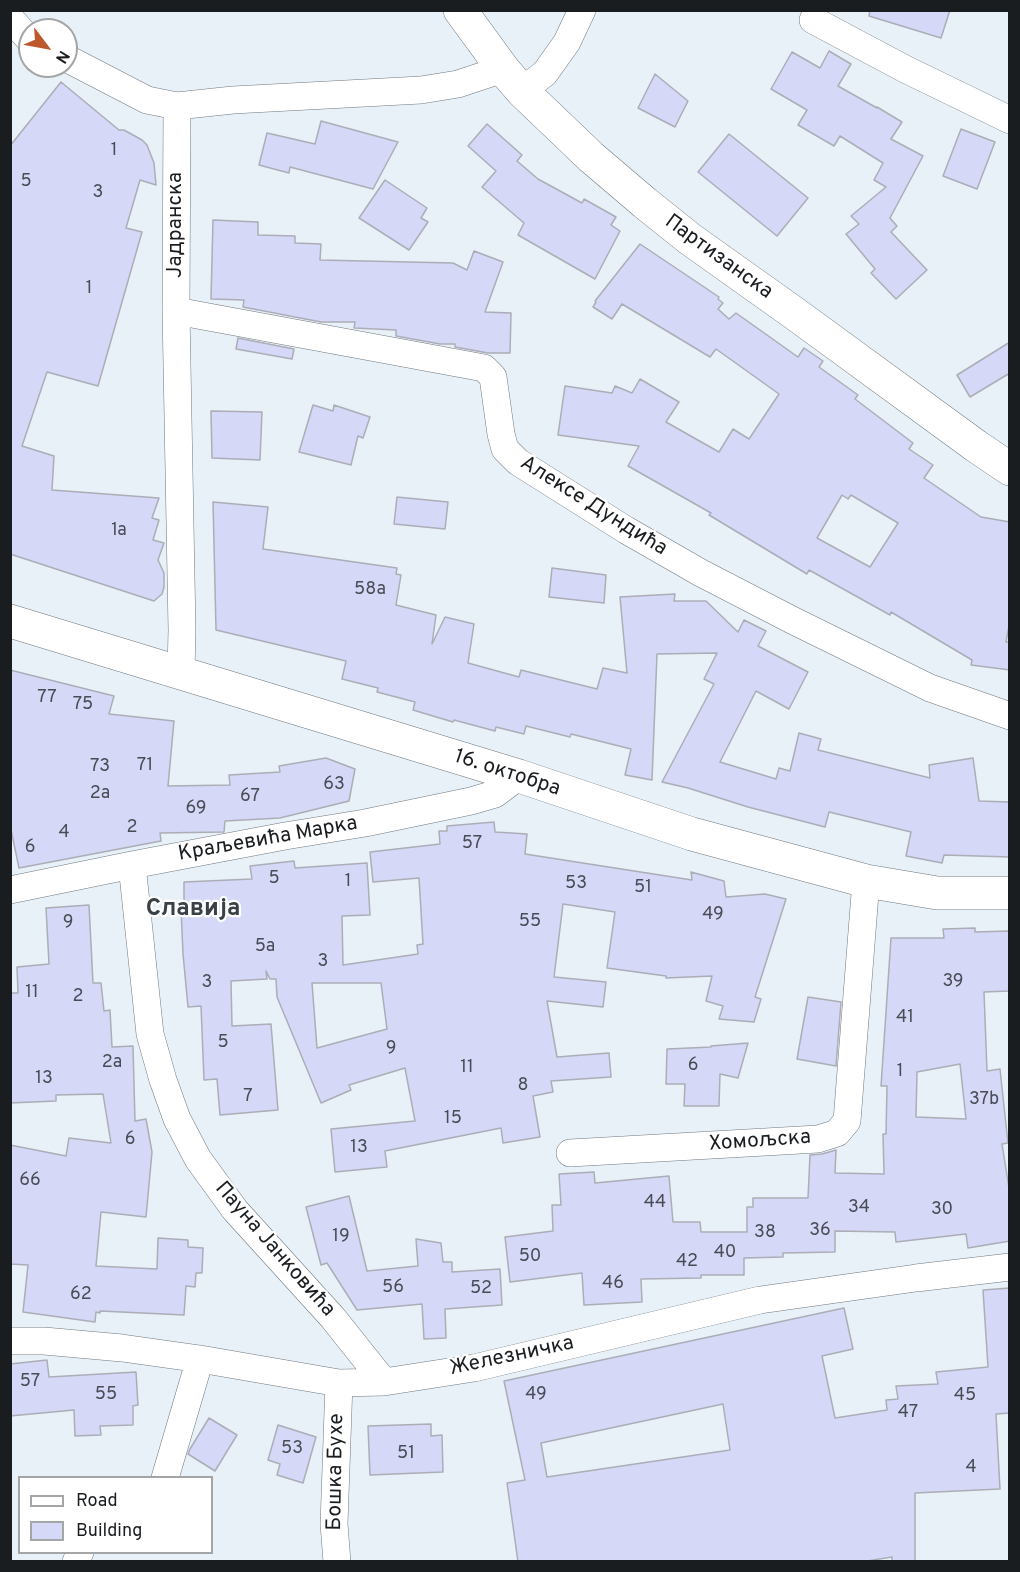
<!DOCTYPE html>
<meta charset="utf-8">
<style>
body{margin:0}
#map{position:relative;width:1020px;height:1572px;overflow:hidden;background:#e8f1f8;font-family:Overpass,sans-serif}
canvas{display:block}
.frame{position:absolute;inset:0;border:12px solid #1a1d20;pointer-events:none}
.legend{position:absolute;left:18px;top:1476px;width:195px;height:78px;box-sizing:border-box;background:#fff;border:2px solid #a3a5a6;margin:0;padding:8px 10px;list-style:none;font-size:18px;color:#1a1d20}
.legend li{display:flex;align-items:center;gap:12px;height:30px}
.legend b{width:30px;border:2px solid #a3a5a6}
.north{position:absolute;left:18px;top:18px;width:60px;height:60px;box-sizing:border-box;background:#fff;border:2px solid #a3a5a6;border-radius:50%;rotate:122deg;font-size:16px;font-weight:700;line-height:24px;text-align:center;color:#1a1d20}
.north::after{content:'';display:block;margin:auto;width:21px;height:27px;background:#bd572c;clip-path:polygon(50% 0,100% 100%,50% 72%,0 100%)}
</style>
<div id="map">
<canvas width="1020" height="1572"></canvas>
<div class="frame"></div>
<ul class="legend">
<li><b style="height:8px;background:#fff"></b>Road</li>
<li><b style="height:16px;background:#d5d8f6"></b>Building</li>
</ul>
<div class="north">N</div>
</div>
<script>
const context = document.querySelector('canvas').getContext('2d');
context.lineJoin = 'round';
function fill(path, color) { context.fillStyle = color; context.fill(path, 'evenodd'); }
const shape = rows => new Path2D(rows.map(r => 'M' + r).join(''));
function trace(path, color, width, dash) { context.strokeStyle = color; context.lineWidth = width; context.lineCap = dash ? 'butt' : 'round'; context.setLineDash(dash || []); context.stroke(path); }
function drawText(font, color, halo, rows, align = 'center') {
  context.font = font + ' Overpass,sans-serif'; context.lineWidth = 4.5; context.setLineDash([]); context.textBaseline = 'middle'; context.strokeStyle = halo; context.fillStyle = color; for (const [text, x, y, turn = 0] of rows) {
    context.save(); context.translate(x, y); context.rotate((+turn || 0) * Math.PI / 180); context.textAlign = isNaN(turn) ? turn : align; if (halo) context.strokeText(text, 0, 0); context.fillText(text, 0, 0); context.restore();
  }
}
const building = shape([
 [870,10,950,10,941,38,869,16,870,10],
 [829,51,851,64,838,86,877,108,877,107,902,122,891,139,923,156,890,218,897,226,891,232,927,270,896,299,871,273,875,269,846,234,859,224,851,216,886,187,874,180,883,163,840,136,834,146,798,125,807,110,771,89,792,52,820,68,829,51],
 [655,74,688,101,675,127,638,108,655,74],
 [61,82,119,130,124,130,142,140,147,145,154,163,156,185,140,180,126,228,142,232,98,386,47,372,22,446,54,456,52,490,159,498,152,518,159,520,153,540,164,543,158,560,164,573,164,587,162,594,154,601,10,554,10,146,61,82],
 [321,121,398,142,373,189,290,167,289,173,259,165,267,133,315,144,321,121],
 [487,124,522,155,517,161,538,179,582,203,584,199,616,217,611,225,620,231,595,279,518,235,524,223,482,187,496,171,468,146,487,124],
 [961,129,995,142,977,189,943,176,961,129],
 [729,134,808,198,777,236,698,172,729,134],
 [385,180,427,208,421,218,428,222,409,250,359,218,385,180],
 [213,220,258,222,258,235,295,236,295,243,321,244,320,260,453,263,467,270,474,251,503,262,485,312,511,313,510,353,488,353,455,347,455,344,440,344,396,336,396,330,354,328,355,322,321,322,243,307,244,300,211,299,213,220],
 [640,244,719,297,718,299,723,303,718,309,729,319,736,313,798,357,804,348,823,361,819,367,858,395,855,399,913,443,909,449,933,465,924,478,981,517,1010,522,1010,620,1006,642,1010,642,1010,670,971,665,972,660,891,612,890,615,809,570,807,574,709,515,711,513,628,466,639,446,558,435,565,386,612,393,615,386,632,393,640,379,679,402,666,422,719,452,733,429,749,439,779,394,716,349,710,357,622,304,612,319,593,307,596,302,595,301,640,244],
 [842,495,848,499,851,495,898,523,870,567,817,538,842,495],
 [238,338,294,349,292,359,236,349,238,338],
 [1010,342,1010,373,970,397,957,375,1010,342],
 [313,405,333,411,334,405,370,417,363,438,358,436,351,465,299,452,313,405],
 [211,411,262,412,260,460,212,458,211,411],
 [397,497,448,502,445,529,394,524,397,497],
 [213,502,268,507,263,549,397,568,396,574,401,575,396,605,436,615,432,644,445,617,474,624,468,663,519,677,521,670,597,689,603,668,627,673,620,597,675,594,674,601,706,601,738,632,744,620,766,631,758,646,808,672,789,709,756,691,720,762,776,779,779,768,790,771,799,733,821,739,818,750,930,778,929,765,973,758,979,801,1010,802,1010,857,944,855,942,863,906,856,911,832,829,812,825,827,748,807,688,788,662,782,714,684,704,679,717,653,657,654,652,780,625,775,631,749,571,734,570,737,526,726,524,734,496,727,495,731,454,720,453,722,413,710,415,702,377,692,378,688,342,679,346,661,216,630,213,502],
 [552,568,606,575,604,603,549,597,552,568],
 [10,670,114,696,109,714,174,721,168,786,230,785,229,775,280,772,279,766,326,758,355,769,349,801,280,818,225,821,224,832,160,833,161,841,19,868,10,825,10,670],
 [494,822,495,832,527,834,525,854,692,880,691,872,724,881,726,897,765,894,786,899,755,997,761,999,754,1022,719,1019,723,1006,706,1001,712,976,666,978,666,976,607,968,615,912,563,904,554,977,606,982,603,1007,547,1001,557,1057,609,1053,611,1077,551,1081,553,1092,533,1096,540,1137,503,1143,501,1128,385,1151,387,1167,335,1172,331,1129,415,1121,405,1068,349,1085,351,1090,321,1103,277,997,276,979,270,979,266,971,267,979,231,981,232,1026,271,1024,278,1110,220,1115,217,1079,204,1080,201,1006,188,1007,183,954,181,908,184,908,184,882,252,879,250,866,294,861,295,868,367,863,370,915,342,916,343,965,418,954,417,945,423,944,419,878,373,882,370,852,440,844,439,831,447,831,447,826,494,822],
 [312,983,381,983,387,1029,317,1048,312,983],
 [89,905,93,983,101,983,104,1011,110,1010,112,1047,133,1046,135,1121,146,1119,152,1152,146,1217,101,1212,96,1266,157,1269,158,1238,188,1240,188,1247,203,1248,202,1273,196,1273,195,1287,186,1286,184,1315,100,1311,100,1313,96,1312,95,1322,23,1312,28,1265,10,1264,10,1145,66,1156,69,1138,111,1143,103,1094,56,1095,56,1101,10,1103,10,993,18,993,17,967,49,964,46,908,89,905],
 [975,928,975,932,1010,931,1010,991,984,992,987,1071,1000,1069,1008,1143,1002,1144,1010,1194,1010,1241,968,1248,966,1234,896,1242,895,1232,835,1231,835,1252,783,1253,783,1257,744,1258,744,1275,701,1275,701,1278,641,1279,642,1302,584,1305,582,1273,510,1282,505,1237,553,1231,552,1205,561,1205,559,1174,594,1172,595,1183,669,1176,673,1222,700,1222,701,1232,747,1232,747,1207,753,1207,753,1198,808,1198,810,1155,822,1154,836,1150,835,1173,884,1174,883,1134,886,1134,887,1086,881,1086,891,938,944,938,943,929,975,928],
 [960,1064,966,1119,916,1117,917,1072,960,1064],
 [808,997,841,1002,836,1066,797,1059,808,997],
 [748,1043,738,1078,720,1074,719,1106,684,1106,685,1084,666,1084,667,1049,711,1047,711,1046,748,1043],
 [349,1196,367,1271,418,1266,416,1239,441,1243,443,1262,452,1262,452,1272,500,1269,502,1305,445,1309,446,1338,424,1339,422,1304,357,1310,327,1263,321,1265,306,1207,349,1196],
 [1010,1288,1010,1413,996,1414,1000,1489,915,1493,915,1562,892,1562,892,1557,861,1562,518,1562,507,1483,525,1480,504,1381,844,1308,853,1349,822,1356,835,1418,887,1410,886,1400,898,1399,896,1386,938,1384,936,1372,988,1367,983,1290,1010,1288],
 [723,1404,730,1450,547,1477,541,1443,723,1404],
 [47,1360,49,1377,136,1372,138,1405,133,1406,133,1425,100,1426,101,1435,75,1436,74,1410,10,1416,10,1364,47,1360],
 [209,1418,237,1435,215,1471,188,1454,190,1449,209,1418],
 [431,1424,431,1436,442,1435,443,1472,370,1475,368,1426,431,1424],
 [278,1425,316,1437,303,1483,277,1475,280,1464,268,1460,278,1425]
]);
fill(building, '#d5d8f6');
trace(building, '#acadb7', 1.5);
const street = shape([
 [10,18,28,38],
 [813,20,905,69,1010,120],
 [66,58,147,100,177,106],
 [522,91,545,73,567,42,582,10],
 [176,311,484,368,493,377,501,434,505,449,518,462,626,530,701,573,792,620,930,688,1010,716],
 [181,673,182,630,176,311,177,106,233,100,421,90,458,84,503,69],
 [132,865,150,1034,163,1080,177,1119,198,1159,235,1210,333,1318,384,1382],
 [10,890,132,865,285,836,365,823,471,801,495,794,519,776],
 [570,1153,818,1139,837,1133,847,1121,866,881],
 [10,1341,44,1341,122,1348,200,1359,339,1383,384,1382,474,1368,760,1300,916,1278,1010,1267],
 [165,1478,200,1359],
 [76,1562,80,1552],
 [337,1562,334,1524,339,1383]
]);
const secondary = shape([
 [460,10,503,69,522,91,591,157,645,203,690,239,794,313,976,446,1010,469],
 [10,621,519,776,692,834,866,881,937,893,1010,893]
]);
trace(street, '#70787f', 28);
trace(secondary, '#70787f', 34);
trace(street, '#fff', 27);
trace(secondary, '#fff', 33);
drawText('18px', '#494c56', null, [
 ["1",114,151],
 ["5",26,182],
 ["3",98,193],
 ["1",89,289],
 ["1a",119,531],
 ["58a",370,590],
 ["77",47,698],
 ["75",83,705],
 ["71",145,766],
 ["73",100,767],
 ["63",334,785],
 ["2a",100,794],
 ["67",250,797],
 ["69",196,809],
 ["2",132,828],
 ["4",64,833],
 ["57",472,844],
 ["6",30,848],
 ["5",274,879],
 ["1",348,882],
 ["53",576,884],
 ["51",643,888],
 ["49",713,915],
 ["55",530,922],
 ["9",68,923],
 ["5a",265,947],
 ["3",323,962],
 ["39",953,982],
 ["3",207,983],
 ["11",32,993],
 ["2",78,997],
 ["41",905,1018],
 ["5",223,1043],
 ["9",391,1049],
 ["2a",112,1063],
 ["6",693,1066],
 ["11",467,1068],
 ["1",900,1072],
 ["13",44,1079],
 ["8",523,1086],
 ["7",248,1097],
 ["37b",984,1100],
 ["15",453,1119],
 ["6",130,1140],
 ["13",359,1148],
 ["66",30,1181],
 ["44",655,1203],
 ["34",859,1208],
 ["30",942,1210],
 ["36",820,1231],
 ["38",765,1233],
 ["19",341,1237],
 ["40",725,1253],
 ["50",530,1257],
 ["42",687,1262],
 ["46",613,1284],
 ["56",393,1288],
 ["52",481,1289],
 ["62",81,1295],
 ["57",30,1382],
 ["55",106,1395],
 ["49",536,1395],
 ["45",965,1396],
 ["47",908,1413],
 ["53",292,1449],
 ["51",406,1454],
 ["4",971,1468]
]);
drawText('21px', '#1a1d20', '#fff', [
 ["Јадранска",177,225,-90],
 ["Партизанска",718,258,36],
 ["Алексе Дундића",593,507,32],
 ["16. октобра",507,774,18],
 ["Краљевића Марка",268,840,-10],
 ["Хомољска",760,1142,-4],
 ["Пауна Јанковића",274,1250,49],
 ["Железничка",512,1357,-12],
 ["Бошка Бухе",337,1472,-89]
]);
drawText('bold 24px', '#394146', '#fff', [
 ["Славија",193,910]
]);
</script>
